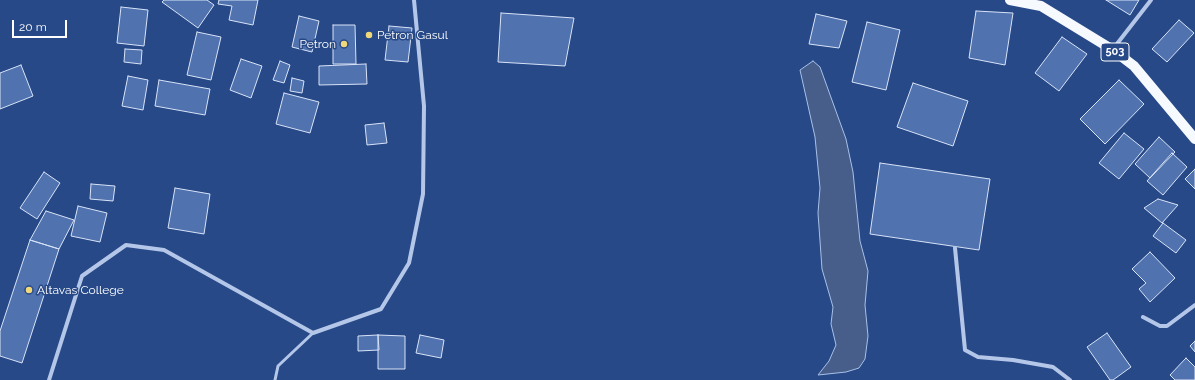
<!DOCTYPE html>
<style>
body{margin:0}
#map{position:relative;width:1195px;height:380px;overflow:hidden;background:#274988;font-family:Raleway,sans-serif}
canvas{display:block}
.scale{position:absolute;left:12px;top:20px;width:55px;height:18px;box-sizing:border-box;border:2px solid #fff;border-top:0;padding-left:5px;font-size:12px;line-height:14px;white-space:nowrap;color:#fff;-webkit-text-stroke:3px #274988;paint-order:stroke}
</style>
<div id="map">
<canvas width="1195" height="380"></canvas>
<div class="scale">20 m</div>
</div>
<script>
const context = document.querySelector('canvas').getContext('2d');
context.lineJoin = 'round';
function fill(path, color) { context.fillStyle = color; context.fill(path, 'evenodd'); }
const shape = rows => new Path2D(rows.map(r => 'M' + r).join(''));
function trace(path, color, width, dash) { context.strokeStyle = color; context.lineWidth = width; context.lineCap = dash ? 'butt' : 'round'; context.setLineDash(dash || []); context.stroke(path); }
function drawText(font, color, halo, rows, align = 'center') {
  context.font = font + ' Raleway,sans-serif'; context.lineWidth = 3; context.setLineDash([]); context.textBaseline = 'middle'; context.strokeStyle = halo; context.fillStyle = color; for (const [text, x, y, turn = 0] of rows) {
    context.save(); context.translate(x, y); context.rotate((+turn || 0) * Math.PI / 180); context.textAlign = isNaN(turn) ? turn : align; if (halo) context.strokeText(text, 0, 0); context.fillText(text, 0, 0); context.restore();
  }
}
const water = shape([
 [813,61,820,67,846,139,853,172,860,241,868,271,865,305,868,336,865,359,859,368,846,372,818,375,829,361,836,345,831,324,833,307,822,269,818,213,820,188,815,137,800,70,813,61]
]);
fill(water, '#475e8b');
trace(water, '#a8c1e9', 1);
const building = shape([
 [164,0,207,0,214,5,198,28,162,2,164,0],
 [219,0,258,0,253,25,229,20,232,6,218,4,219,0],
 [1106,0,1139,0,1130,15,1106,0],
 [121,7,148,10,144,46,117,43,121,7],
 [976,11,1013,13,1005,65,969,58,976,11],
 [501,13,574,18,565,66,498,62,501,13],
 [816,14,847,21,839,48,809,44,816,14],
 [299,16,319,21,312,52,292,47,299,16],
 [1179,20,1194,33,1167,62,1152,49,1179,20],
 [867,22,900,30,886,90,852,82,867,22],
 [333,25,355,25,356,64,333,64,333,25],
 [389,26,412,28,408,62,385,60,389,26],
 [197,32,221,37,211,80,187,75,197,32],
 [1062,37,1087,54,1059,91,1035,73,1062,37],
 [125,49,142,50,141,64,124,62,125,49],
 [241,59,262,66,251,98,230,90,241,59],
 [280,61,290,65,284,83,273,80,280,61],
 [366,64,367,84,319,85,319,66,366,64],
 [21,65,33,96,0,109,0,73,21,65],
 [128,76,148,80,143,110,122,106,128,76],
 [292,78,304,81,302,93,290,91,292,78],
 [159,80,210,89,205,115,155,106,159,80],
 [1119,80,1144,104,1105,144,1080,119,1119,80],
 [913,83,968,101,953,146,897,127,913,83],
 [284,93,319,102,310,133,276,124,284,93],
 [384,123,387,143,367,145,365,125,384,123],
 [1124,133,1144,149,1119,179,1099,163,1124,133],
 [1159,137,1175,152,1150,178,1135,164,1159,137],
 [1172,153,1187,167,1163,195,1147,181,1172,153],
 [880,163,990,179,979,250,870,234,880,163],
 [1195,169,1195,189,1185,179,1195,169],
 [44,172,60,183,37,219,20,208,44,172],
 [91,184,115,186,113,201,90,199,91,184],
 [175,188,210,194,204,234,168,228,175,188],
 [1158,199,1178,205,1162,223,1144,208,1158,199],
 [78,206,107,213,100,242,71,236,78,206],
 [46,211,74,220,59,249,30,240,46,211],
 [1163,223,1186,240,1176,253,1153,236,1163,223],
 [30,240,59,249,22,363,0,356,0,331,30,240],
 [1150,252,1175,278,1150,302,1139,289,1146,283,1132,269,1150,252],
 [1107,333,1131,367,1113,380,1110,380,1087,347,1107,333],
 [378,335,405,336,405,369,378,369,378,335],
 [378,335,379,350,358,351,358,336,378,335],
 [420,335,444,340,441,358,416,353,420,335],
 [1195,341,1195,352,1190,346,1195,341],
 [1186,358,1195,367,1195,380,1175,380,1170,375,1186,358]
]);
fill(building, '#5072af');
trace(building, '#d8e3f7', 1);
trace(shape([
 [275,380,278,366,313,333]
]), '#b4c7e9', 3);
trace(shape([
 [1113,49,1151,0],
 [955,248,965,350,978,357,1013,360,1053,367,1070,380],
 [1143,317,1160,326,1167,326,1195,305],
 [49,380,82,276,126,245,164,250,313,333,381,309,409,263,423,194,424,106,414,0]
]), '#b4c7e9', 4);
trace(shape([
 [1010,0,1041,6,1113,50,1134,66,1195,139]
]), '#f6f9fe', 10);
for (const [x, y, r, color] of [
 [369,35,4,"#f1d97a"],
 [344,44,4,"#f1d97a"],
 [29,290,4,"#f1d97a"]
]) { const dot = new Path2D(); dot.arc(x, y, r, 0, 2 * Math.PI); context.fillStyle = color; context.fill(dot); trace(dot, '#274988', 1.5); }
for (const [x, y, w] of [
 [1115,52,28]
]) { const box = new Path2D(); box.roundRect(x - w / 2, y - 9, w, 18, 3); context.fillStyle = '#274988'; context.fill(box); trace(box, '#fff', 1); }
drawText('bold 11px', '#fff', null, [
 ["503",1115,52]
]);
drawText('12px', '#fff', '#274988', [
 ["Petron Gasul",377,35],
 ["Petron",336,44,"right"],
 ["Altavas College",37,290]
], 'left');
</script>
